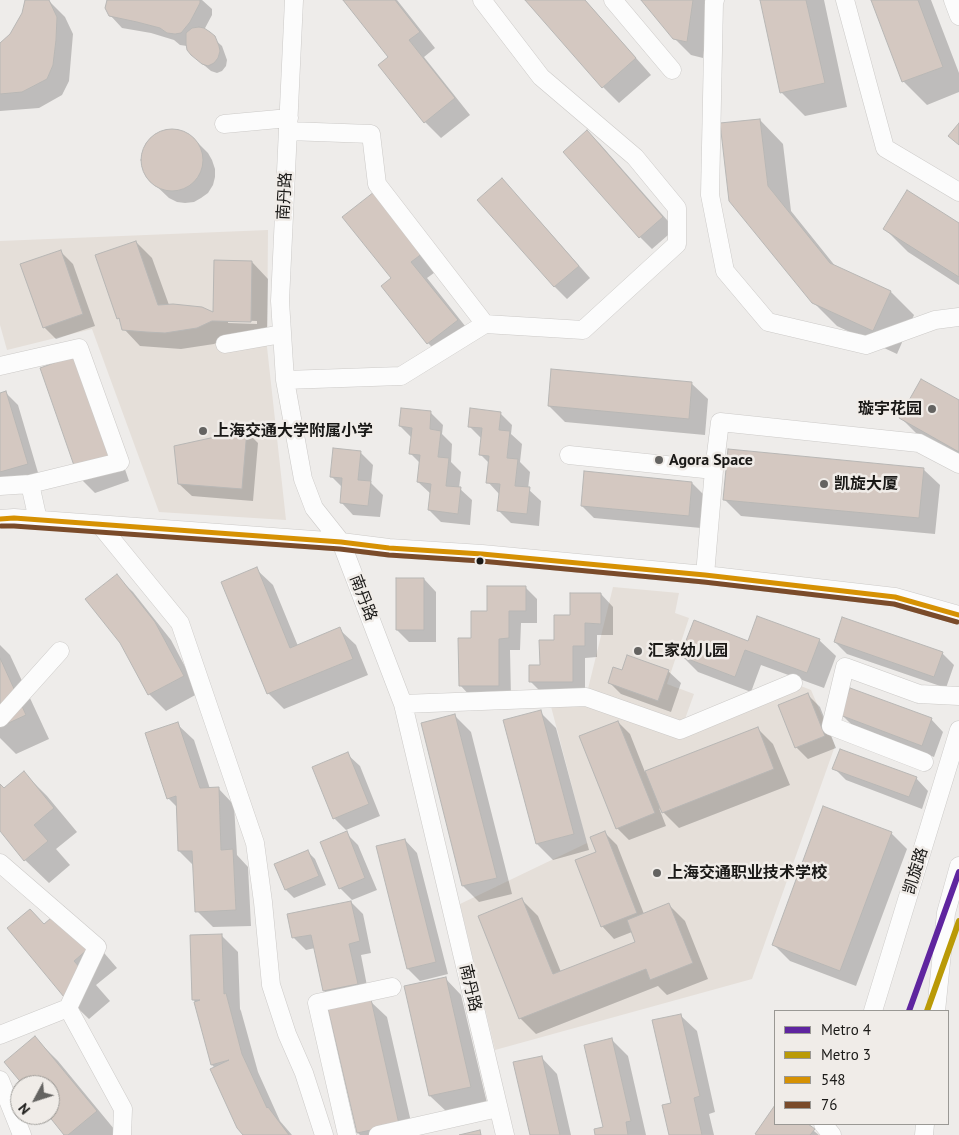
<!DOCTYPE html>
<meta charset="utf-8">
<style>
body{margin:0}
#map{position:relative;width:959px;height:1135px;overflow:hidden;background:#eeecea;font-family:"PT Sans",sans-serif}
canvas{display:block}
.legend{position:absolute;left:774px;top:1010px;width:175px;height:115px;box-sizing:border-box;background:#f0ece8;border:1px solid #9a9894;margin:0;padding:6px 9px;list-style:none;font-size:15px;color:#1a1917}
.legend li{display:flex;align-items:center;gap:10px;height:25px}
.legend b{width:25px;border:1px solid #9a9894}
.north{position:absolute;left:10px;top:1075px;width:50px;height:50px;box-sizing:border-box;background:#f0ece8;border:1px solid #9a9894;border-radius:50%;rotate:230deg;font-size:14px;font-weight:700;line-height:20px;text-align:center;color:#1a1917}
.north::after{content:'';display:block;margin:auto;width:18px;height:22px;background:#646361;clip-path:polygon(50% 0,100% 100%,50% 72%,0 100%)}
</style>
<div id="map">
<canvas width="959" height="1135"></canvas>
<ul class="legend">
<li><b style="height:6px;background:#5f259f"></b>Metro 4</li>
<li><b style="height:6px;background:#ba9a07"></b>Metro 3</li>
<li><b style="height:6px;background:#d69103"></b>548</li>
<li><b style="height:6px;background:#7a4b2a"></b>76</li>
</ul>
<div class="north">N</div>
</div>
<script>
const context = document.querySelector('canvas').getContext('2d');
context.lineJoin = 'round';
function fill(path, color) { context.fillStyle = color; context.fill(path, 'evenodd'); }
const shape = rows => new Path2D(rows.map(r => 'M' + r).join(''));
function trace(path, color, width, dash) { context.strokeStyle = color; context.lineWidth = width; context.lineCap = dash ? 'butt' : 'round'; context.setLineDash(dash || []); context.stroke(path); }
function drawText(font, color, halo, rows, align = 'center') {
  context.font = font + ' "PT Sans","Noto Sans SC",sans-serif'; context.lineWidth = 5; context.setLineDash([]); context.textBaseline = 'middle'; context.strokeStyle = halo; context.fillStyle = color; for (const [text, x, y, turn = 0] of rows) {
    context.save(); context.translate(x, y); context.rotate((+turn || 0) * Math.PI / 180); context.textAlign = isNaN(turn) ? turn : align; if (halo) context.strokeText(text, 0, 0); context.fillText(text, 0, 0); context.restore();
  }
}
fill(shape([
 [268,230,267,347,286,520,159,512,92,329,7,350,0,325,0,241],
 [613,587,679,593,675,613,689,618,667,684,694,694,681,730,793,683,811,690,835,746,752,979,495,1050,460,904,587,843,549,699,586,697]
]), '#e5dfd9');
fill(shape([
 [26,0,48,0,65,17,73,34,69,81,62,95,39,108,0,111,0,45,11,34,23,13],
 [109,0,202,0,212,9,212,15,204,30,222,46,227,60,226,66,222,71,217,73,211,71,192,55,187,46,180,45,174,40,151,33,122,28,110,15],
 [345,0,397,0,435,48,424,57,470,115,441,138,425,122,390,57],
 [526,0,585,0,651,75,619,103,603,87],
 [643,0,711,0,703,58,691,55,674,38],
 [761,0,824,0,847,107,805,116,782,93],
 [872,0,931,0,959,73,959,92,927,105,903,81],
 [760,120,783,144,791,211,836,267,891,292,914,315,897,354,837,326,813,302,730,201],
 [172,130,181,131,188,135,195,140,208,153,212,160,215,169,215,177,213,185,208,193,201,198,194,202,185,203,177,202,169,198,150,180,145,172,142,164,142,156,145,147,149,140,156,135,164,131],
 [587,132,600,144,675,229,652,249,640,237,565,152],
 [514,192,590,278,567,299,554,286],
 [374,193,438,270,427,278,473,336,444,359,428,343,393,278],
 [959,225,959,285,908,252,884,228],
 [136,242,152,258,169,305,214,314,252,262,268,279,267,338,229,337,214,344,181,349,140,346,124,329,122,322,118,318],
 [228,320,257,321,257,324,228,323],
 [61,252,73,264,95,326,56,339,44,327],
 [92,373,129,481,95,493,79,477],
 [691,383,708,399,705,435,565,422,549,406],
 [6,393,18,405,39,476,0,481,0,394],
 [959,402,959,458,917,434,901,418],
 [431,413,443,425,442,434,452,444,451,462,461,472,459,488,472,500,470,525,441,522,429,510,431,494,418,482,420,463,411,454,412,438,400,426],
 [500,413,512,425,511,434,522,444,520,462,530,472,528,489,541,501,539,526,511,523,498,510,500,495,488,482,490,464,480,454,482,439,469,426],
 [246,431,258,443,253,501,192,496,179,484],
 [334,450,361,453,373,465,371,483,383,495,380,517,353,515,341,502,343,488,332,477],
 [923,469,940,485,935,534,741,516,725,500],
 [692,483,704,495,701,528,594,518,582,506],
 [256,569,273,585,298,646,339,629,356,645,368,675,284,709,268,693],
 [116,576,133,592,171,640,199,693,166,711,150,695,121,642],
 [424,579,436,592,436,642,409,642,397,630],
 [525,587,537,599,537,623,521,623,520,650,510,650,511,698,472,698,460,685,473,640,488,613],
 [601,594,613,607,613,635,597,635,597,657,585,658,585,694,543,694,530,681,541,666,555,641],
 [819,640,836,656,824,688,761,665,751,692,698,672,682,656,749,642],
 [835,642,942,653,954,665,946,688,847,654],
 [0,645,10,655,49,739,16,754,0,738],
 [668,671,681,683,671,712,621,694,609,682,623,672],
 [808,695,820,707,836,748,808,759,796,747],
 [540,712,556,728,589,850,553,860,537,844],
 [842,715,931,719,943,732,934,757,854,727],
 [455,716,471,732,512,894,479,902,463,886,422,723],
 [618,722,630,734,645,772,757,728,773,744,790,785,679,828,659,808,666,826,629,840,617,828],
 [177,724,194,740,210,789,218,788,234,805,237,855,248,867,251,926,213,927,197,911,194,866,179,851,177,807,168,798],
 [347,754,360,766,380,816,346,830,334,818],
 [834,768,916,778,928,791,922,809,846,780],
 [24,773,47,796,77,832,56,849,70,865,49,883,25,860,0,829,0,784,5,789],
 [346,833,358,845,377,890,352,900,340,888],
 [605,833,617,845,644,914,669,905,685,921,708,979,667,995,658,986,536,1034,520,1018,522,900,538,916,561,972,637,942,632,932,614,939,602,926,598,853],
 [891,833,907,849,856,986,790,961,774,945],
 [405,840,417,853,448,974,420,981,408,969],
 [307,851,315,859,326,885,294,898,286,890,275,865],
 [351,902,363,914,371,953,361,955,369,996,336,1003,324,991,315,948,306,950,294,938,289,915],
 [30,910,45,925,87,933,117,968,96,985,110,1001,89,1019,65,996],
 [222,936,238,952,240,1009,241,1011,258,1072,280,1121,292,1135,245,1135,215,1068,212,1065,195,1001,193,1000],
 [445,978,461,995,487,1103,447,1112,430,1096,405,987],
 [370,1001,387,1017,414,1135,360,1135,358,1133],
 [680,1015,697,1031,715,1112,709,1114,714,1135,671,1135],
 [35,1038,58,1061,119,1135,66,1135,49,1115,50,1085,24,1085],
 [612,1040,628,1056,646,1135,596,1135,604,1128],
 [541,1057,557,1074,571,1135,531,1135],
 [775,1107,775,1124,805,1124,819,1135,758,1135,757,1133]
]), '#0003');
const building = shape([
 [25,0,49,0,57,17,56,40,53,65,47,79,22,92,0,94,0,43,10,34,22,13,25,0],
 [107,0,200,0,200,3,190,22,181,33,175,34,167,33,160,28,137,22,109,16,105,8,107,0],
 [343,0,395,0,420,32,409,40,455,98,424,123,378,65,388,57,343,0],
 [525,0,585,0,636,58,602,88,525,0],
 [641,0,693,0,687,42,673,39,641,0],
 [760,0,806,0,825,83,780,93,760,0],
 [871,0,918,0,943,67,902,82,871,0],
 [199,27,204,28,210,32,215,36,219,46,220,51,218,58,214,63,208,66,202,64,191,55,187,50,186,44,186,33,192,28,199,27],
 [760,119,768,186,830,263,891,291,873,331,812,303,729,201,720,123,760,119],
 [959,123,959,145,948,136,959,123],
 '141 160a31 31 0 1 1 62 0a31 31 0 1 1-62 0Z',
 [587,130,663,217,639,238,563,152,587,130],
 [502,178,579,266,554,287,477,200,502,178],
 [907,190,959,223,959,277,883,229,907,190],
 [374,192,423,253,411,262,458,320,427,344,381,286,391,278,342,217,374,192],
 [136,241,158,305,173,304,202,307,213,312,214,260,252,261,251,322,212,321,197,328,165,333,146,332,122,330,119,318,117,319,95,255,136,241],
 [61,250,83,314,43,328,20,264,61,250],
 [76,355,114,465,78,477,40,368,76,355],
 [551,369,692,382,689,419,548,406,551,369],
 [921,379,959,400,959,452,899,418,921,379],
 [6,391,28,464,0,472,0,393,6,391],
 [401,408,431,411,430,429,441,431,438,457,449,458,446,486,461,487,458,514,428,510,431,484,417,482,420,455,409,454,412,428,399,426,401,408],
 [470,408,501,412,499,430,510,431,507,458,518,459,515,486,530,487,527,514,497,511,500,484,486,483,489,456,479,455,482,428,468,427,470,408],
 [247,430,242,489,178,484,174,446,247,430],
 [333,448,361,451,358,480,371,481,368,506,340,503,342,478,330,477,333,448],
 [728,449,924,468,919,518,723,500,728,449],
 [584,471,692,482,689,516,581,506,584,471],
 [257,567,290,648,340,627,353,659,267,694,221,582,257,567],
 [117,574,155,622,184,676,148,695,120,643,85,599,117,574],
 [396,578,424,578,424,630,396,630,396,578],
 [487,586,526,586,526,611,509,611,509,638,499,639,499,686,459,686,458,638,471,638,471,611,487,611,487,586],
 [570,593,601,593,601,624,585,623,585,646,573,646,573,682,529,682,529,665,540,665,539,640,554,640,554,615,570,615,570,593],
 [757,616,820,639,807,673,745,650,735,677,680,656,694,620,748,641,757,616],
 [842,617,943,652,934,677,834,642,842,617],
 [627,655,669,670,658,701,608,683,613,667,622,670,627,655],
 [0,658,26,715,0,727,0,658],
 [850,688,932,718,922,746,840,715,850,688],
 [808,693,825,736,795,748,778,705,808,693],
 [541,710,574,834,536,844,503,720,541,710],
 [455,714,497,878,462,886,421,723,455,714],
 [618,721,655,813,616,829,579,736,618,721],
 [178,722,200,788,219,787,221,850,233,849,236,910,195,912,192,851,178,851,176,796,167,799,145,733,178,722],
 [758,727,774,769,662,813,645,771,758,727],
 [840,749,917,777,909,797,832,769,840,749],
 [348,752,369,804,333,819,312,767,348,752],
 [24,771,54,808,34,825,48,841,24,861,0,831,0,784,4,788,24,771],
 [823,806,892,832,840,971,772,945,823,806],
 [347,831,365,878,339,889,320,842,347,831],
 [605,831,637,913,601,927,575,860,596,852,590,837,605,831],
 [405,839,436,962,407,969,376,846,405,839],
 [308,850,319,876,285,890,274,864,308,850],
 [522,898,553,974,635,942,627,920,669,903,693,963,650,980,646,969,519,1019,478,916,522,898],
 [351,901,360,941,349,944,358,984,323,991,311,935,292,938,287,914,351,901],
 [64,907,94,944,74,961,88,977,64,997,7,928,30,909,44,924,64,907],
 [222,934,224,994,226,993,242,1054,267,1108,268,1107,289,1135,243,1135,237,1128,210,1069,229,1060,211,1065,194,1002,200,1000,192,1000,190,935,222,934],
 [446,977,471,1087,429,1096,404,986,446,977],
 [371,999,399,1124,357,1133,328,1009,371,999],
 [681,1014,700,1096,694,1098,702,1135,669,1135,662,1105,671,1103,652,1020,681,1014],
 [35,1036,97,1111,68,1135,64,1135,48,1115,50,1115,50,1085,23,1085,4,1062,35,1036],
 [612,1038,631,1121,626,1122,628,1135,595,1135,594,1129,603,1127,584,1045,612,1038],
 [542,1056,560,1135,530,1135,513,1062,542,1056],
 [775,1105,775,1124,808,1124,815,1129,810,1135,757,1135,755,1134,775,1105],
 [480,1130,481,1135,459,1135,480,1130]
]);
fill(building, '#d4c8c1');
trace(building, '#b8b7b5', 1);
const minor = shape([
 [294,0,280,301,285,380,303,479,314,508,341,542,403,704,505,1135],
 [482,0,541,77,635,157,677,208,677,244,583,330,485,324],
 [613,0,672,70],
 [715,0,714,2,710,195,725,271,768,322,866,345,935,320,959,317],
 [845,0,885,148,959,192],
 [953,0,959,16],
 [224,124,289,118],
 [225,344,282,334],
 [0,366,79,348,120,462,30,484,0,486],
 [285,380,401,376,485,324,377,184,371,134,288,131],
 [569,455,714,470],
 [30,484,38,520],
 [0,519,14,518,341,542,389,548,482,554,705,575,895,597,959,615],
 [100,525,180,623,255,843,263,902,271,985,287,1034,304,1073,324,1135],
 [705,575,714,470,720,422,919,443,959,464],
 [403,704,586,697,680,730,793,683],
 [0,718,60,651],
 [924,762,831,726,845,667,919,694,959,696],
 [0,863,97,947,68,1008,123,1109,122,1135],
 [873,1011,959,730],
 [936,1011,946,913,959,866],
 [0,1035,68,1008],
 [0,1080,22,1135],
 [823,1124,832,1135],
 [347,1135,317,1003,392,987],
 [378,1135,498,1108],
 [924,1135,925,1124]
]);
trace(minor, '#cccac8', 19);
trace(minor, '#fcfcfc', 18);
trace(shape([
 [0,519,14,518,341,542,389,548,482,554,705,575,895,597,959,615]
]), '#d69103', 5);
trace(shape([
 [1,526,14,526,340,549,389,555,481,561,704,582,894,604,957,622]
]), '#7a4b2a', 5);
trace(shape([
 [909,1011,959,872]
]), '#5f259f', 6);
trace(shape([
 [927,1011,959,921]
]), '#ba9a07', 6);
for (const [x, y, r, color] of [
 [932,409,5,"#646361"],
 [203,431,5,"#646361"],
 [659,460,5,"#646361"],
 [824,484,5,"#646361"],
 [480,561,4.5,"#1a1917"],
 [638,651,5,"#646361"],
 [657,873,5,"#646361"]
]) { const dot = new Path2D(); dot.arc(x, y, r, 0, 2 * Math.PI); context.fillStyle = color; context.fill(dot); trace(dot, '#f0ece8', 2); }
drawText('16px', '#1a1917', '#f0ece8', [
 ["南丹路",285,196,-87],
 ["南丹路",363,598,69],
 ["凯旋路",916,871,-73],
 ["南丹路",470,988,77]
]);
drawText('bold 16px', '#1a1917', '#f0ece8', [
 ["璇宇花园",922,409,"right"],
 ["上海交通大学附属小学",213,431],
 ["Agora Space",669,460],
 ["凯旋大厦",834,484],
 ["汇家幼儿园",648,651],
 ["上海交通职业技术学校",667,873]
], 'left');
</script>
